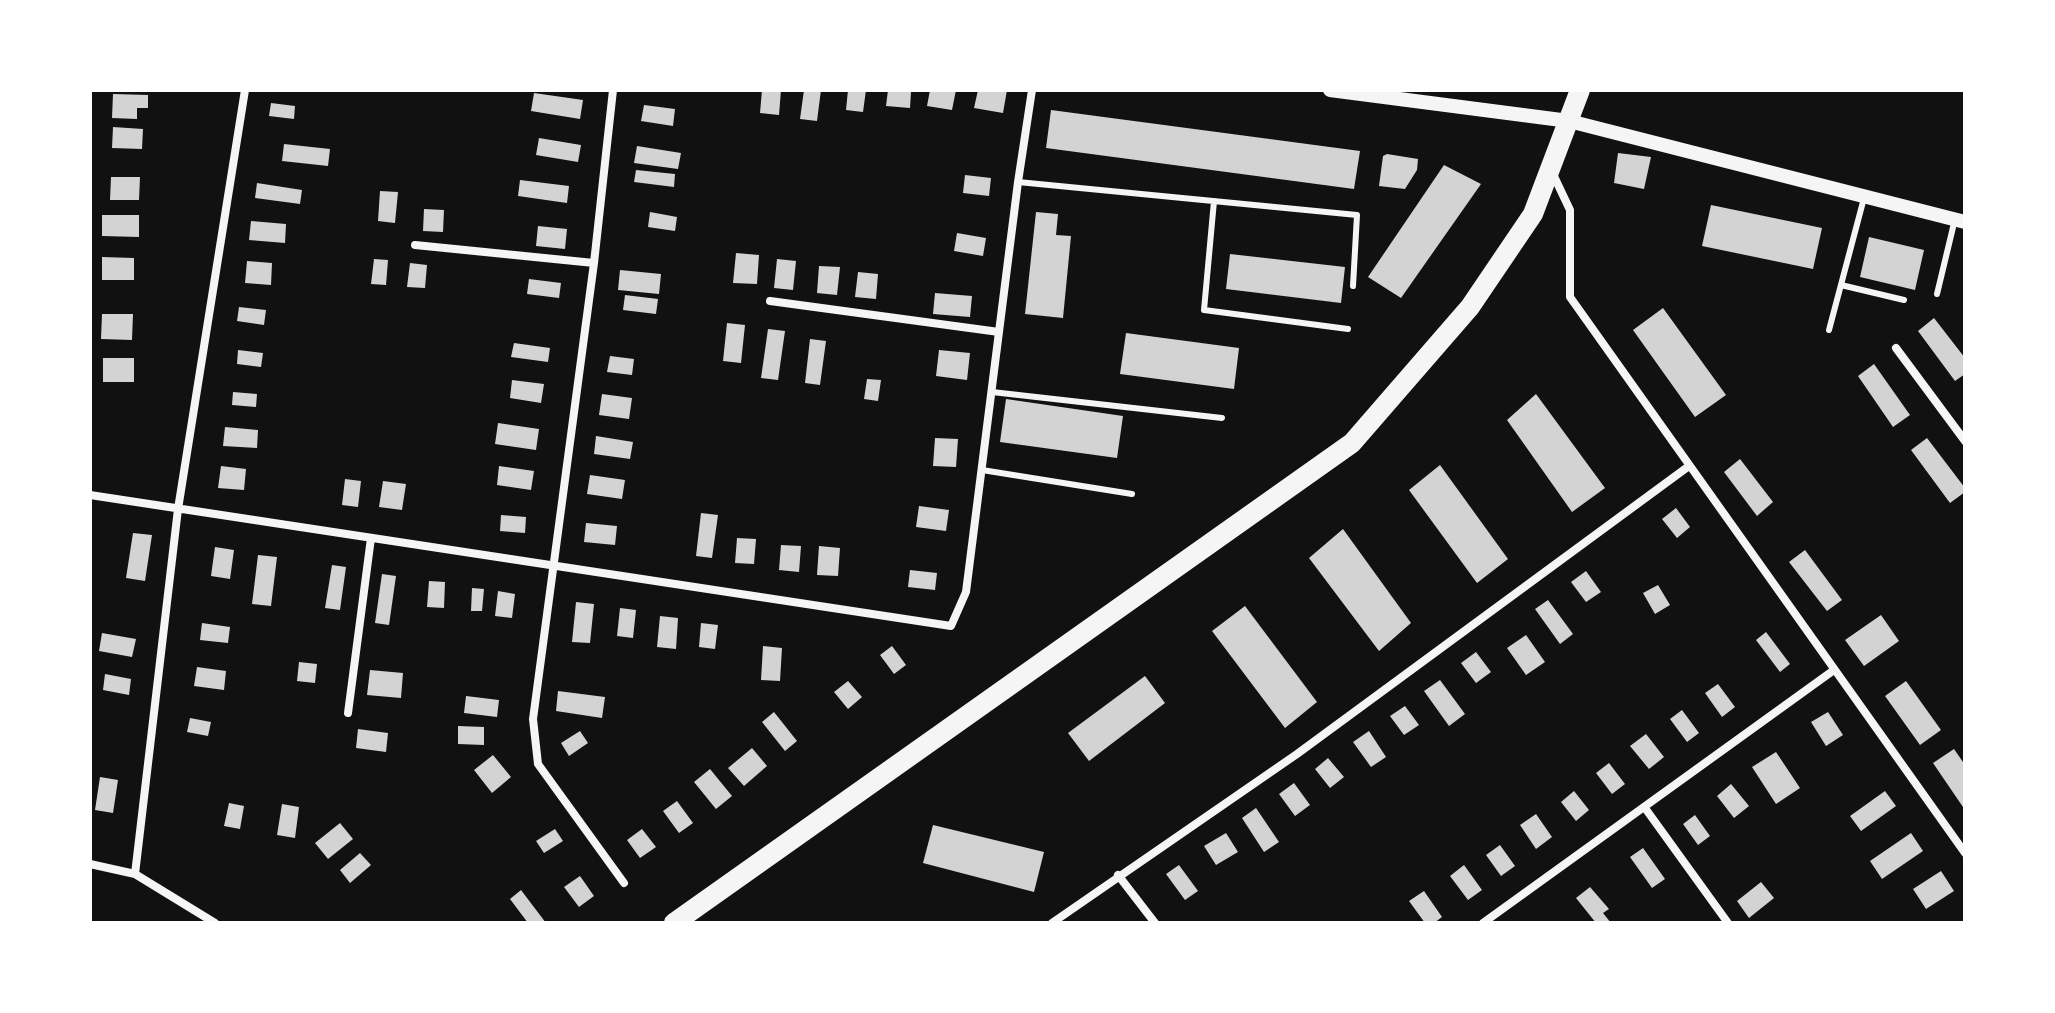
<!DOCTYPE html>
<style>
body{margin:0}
#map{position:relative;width:2055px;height:1013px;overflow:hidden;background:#111;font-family:"Roboto Condensed",sans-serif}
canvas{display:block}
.frame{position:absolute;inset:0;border:92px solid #fff;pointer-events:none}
</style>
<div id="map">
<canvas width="2055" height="1013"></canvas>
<div class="frame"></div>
</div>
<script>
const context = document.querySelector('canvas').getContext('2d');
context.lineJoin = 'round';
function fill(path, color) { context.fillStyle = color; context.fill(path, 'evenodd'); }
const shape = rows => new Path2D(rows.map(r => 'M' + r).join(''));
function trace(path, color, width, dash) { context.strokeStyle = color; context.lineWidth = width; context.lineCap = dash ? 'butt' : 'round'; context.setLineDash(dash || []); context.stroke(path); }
fill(shape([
 [762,90,781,90,779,115,760,113],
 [804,90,821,90,817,121,800,119],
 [848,90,866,90,863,112,846,110],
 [888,90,911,92,910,108,886,106],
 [930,90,956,90,952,110,927,106],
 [978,90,1007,90,1003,113,974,108],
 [534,93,583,100,580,119,531,111],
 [113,94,148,95,148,108,137,108,137,119,112,118],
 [271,103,295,106,294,119,269,116],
 [644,105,675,109,673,126,641,121],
 [1051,110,1360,151,1354,189,1046,148],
 [113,127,143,129,142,149,112,148],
 [539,138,581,145,578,162,536,155],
 [284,144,330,149,328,166,282,161],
 [637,146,681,153,678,169,634,163],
 [1618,153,1651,157,1644,189,1614,183],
 [1387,154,1418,159,1417,170,1405,189,1379,186,1383,156],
 [1444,165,1481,184,1401,298,1368,277],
 [636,170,675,174,674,187,634,182],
 [965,175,991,178,989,196,963,193],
 [111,177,140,177,139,200,110,200],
 [520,180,569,186,567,203,518,196],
 [257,183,302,190,300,204,255,198],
 [380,191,398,192,395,223,378,221],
 [1711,205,1822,228,1813,269,1702,246],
 [424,209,444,210,443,232,423,231],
 [650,212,677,217,675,231,648,227],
 [1036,212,1058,214,1056,235,1071,236,1063,318,1025,314],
 [102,215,139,215,139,237,102,236],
 [251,221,286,224,285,243,249,240],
 [538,226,567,229,565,249,536,246],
 [957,233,986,238,983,256,954,251],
 [1869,237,1924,250,1915,290,1860,277],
 [736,253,759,255,757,284,733,283],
 [1230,254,1345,267,1341,303,1226,289],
 [102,257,134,258,134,280,102,280],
 [374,259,388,260,386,285,371,284],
 [777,259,796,261,793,290,774,288],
 [247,261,272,263,271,285,245,283],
 [410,263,427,265,425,288,407,287],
 [819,266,840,267,837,295,817,293],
 [620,270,661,274,659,294,618,290],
 [858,272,878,274,876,299,855,297],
 [529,279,561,283,559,298,527,294],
 [935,293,972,296,970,317,933,314],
 [625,295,658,299,656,314,623,310],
 [239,307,266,310,264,325,237,321],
 [1663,308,1726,395,1695,417,1633,330],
 [102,314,133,314,132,340,101,339],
 [1934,318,1965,358,1965,374,1955,381,1918,331],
 [727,323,745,325,741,363,723,361],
 [768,329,785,331,778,380,761,378],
 [1126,333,1239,348,1234,389,1120,374],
 [810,339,826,341,820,385,805,383],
 [514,343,550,348,548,362,511,357],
 [238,350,263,353,261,367,237,364],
 [939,350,970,353,967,380,936,376],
 [610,356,634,359,632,375,607,372],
 [103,358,134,358,134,382,103,382],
 [1874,364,1910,415,1893,427,1858,376],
 [867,379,881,380,878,401,864,399],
 [512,380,544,384,541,403,510,398],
 [233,392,257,394,256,407,232,405],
 [602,394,632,398,629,419,599,415],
 [1536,394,1605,488,1572,512,1507,420],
 [1006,399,1123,416,1117,458,1000,442],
 [498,423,539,429,536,450,495,444],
 [225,427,258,430,257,448,223,446],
 [596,436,633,442,630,459,594,454],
 [935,438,958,439,956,467,933,466],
 [1927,438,1965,488,1965,492,1950,503,1911,450],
 [1740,459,1773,502,1757,516,1724,472],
 [1440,465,1508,559,1477,583,1409,490],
 [221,466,246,469,244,490,218,488],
 [499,466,534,471,531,490,497,485],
 [590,475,625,480,622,499,587,494],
 [345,479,361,481,358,507,342,505],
 [383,481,406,484,402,510,379,507],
 [919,506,949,510,946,531,916,527],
 [1676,508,1690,527,1677,538,1662,519],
 [701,513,718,515,712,558,696,556],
 [501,515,526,517,525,533,500,531],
 [586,523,617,526,615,545,584,542],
 [1343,529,1411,623,1379,651,1309,558],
 [133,533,152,535,145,581,126,578],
 [737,538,756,539,754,564,735,563],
 [781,545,801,546,799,572,779,570],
 [819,546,840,548,838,576,817,575],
 [215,547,234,550,230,579,211,576],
 [1805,550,1842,600,1827,611,1789,562],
 [258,555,277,557,271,606,252,604],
 [332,565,346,567,340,610,325,608],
 [910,570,937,573,935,590,908,587],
 [1586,571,1601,592,1586,602,1571,582],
 [382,574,396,576,389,625,375,623],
 [429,581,445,582,444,608,427,607],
 [1658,585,1670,605,1655,614,1643,593],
 [472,588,484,589,482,611,471,611],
 [498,591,515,594,512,618,495,616],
 [1548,600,1573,634,1560,644,1535,609],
 [576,602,594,604,590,643,572,642],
 [1245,606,1317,702,1285,728,1212,631],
 [620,608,636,610,633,638,617,636],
 [1881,615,1899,641,1864,666,1845,640],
 [660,616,678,618,676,649,657,647],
 [202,623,230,627,228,643,200,640],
 [701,623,718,625,715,649,699,647],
 [1766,632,1790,664,1780,672,1756,640],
 [102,633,136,639,132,657,99,651],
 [1526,635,1545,662,1526,675,1507,648],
 [763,646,782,648,780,681,761,680],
 [892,646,906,665,894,674,880,655],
 [1476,652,1491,672,1476,683,1461,663],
 [299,662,317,664,315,683,297,681],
 [197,667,226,671,224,690,194,686],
 [370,670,403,673,401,698,367,695],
 [105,674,131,679,129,695,103,690],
 [1145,676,1165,703,1089,761,1068,733],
 [1440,680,1465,714,1449,726,1424,691],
 [848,681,862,697,848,709,834,692],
 [1906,681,1941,730,1920,745,1885,696],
 [1718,684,1735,707,1722,717,1705,693],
 [558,691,605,697,602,718,556,711],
 [466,696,499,700,497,717,464,713],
 [1405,706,1419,725,1404,735,1390,716],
 [1682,710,1699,733,1687,742,1670,719],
 [774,712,797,741,785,751,762,722],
 [1828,712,1843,735,1826,746,1811,722],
 [190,718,211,722,208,736,187,732],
 [458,726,484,727,484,745,458,744],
 [358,729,388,733,386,752,356,748],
 [580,731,588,743,569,756,561,743],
 [1369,731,1386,757,1371,767,1353,742],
 [1646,734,1664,757,1649,769,1630,746],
 [752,748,767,766,744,786,728,768],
 [1954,749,1965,765,1965,810,1933,763],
 [1776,752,1800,788,1776,804,1752,767],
 [493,755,511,777,492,793,474,770],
 [1328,758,1344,777,1330,788,1315,769],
 [1609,763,1625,784,1612,794,1596,773],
 [710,769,732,796,716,809,694,782],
 [100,777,118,780,113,813,95,810],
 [1294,783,1310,805,1295,816,1279,794],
 [1731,784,1749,806,1734,818,1717,796],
 [1574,791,1589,810,1576,821,1561,802],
 [1885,791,1896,806,1861,831,1850,816],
 [677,801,693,823,679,833,663,811],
 [229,803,244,806,240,829,224,826],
 [282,804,299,807,295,838,277,835],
 [1256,808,1279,842,1264,852,1242,818],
 [1536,814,1552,837,1536,849,1520,825],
 [1695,815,1710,836,1698,845,1683,824],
 [340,823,353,839,328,859,315,843],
 [933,825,1044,852,1034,892,923,863],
 [555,829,563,841,544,853,536,841],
 [642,829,656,847,640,858,627,840],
 [1226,833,1238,852,1216,865,1204,846],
 [1911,833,1923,851,1882,879,1870,861],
 [1500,845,1515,866,1501,876,1486,855],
 [1643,848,1665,879,1652,888,1630,857],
 [360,853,371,865,350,883,340,870],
 [1179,865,1198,891,1185,900,1166,874],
 [1464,865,1482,890,1468,900,1450,876],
 [1941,871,1954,891,1926,909,1913,889],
 [580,876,594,896,579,907,564,887],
 [1761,882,1774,898,1749,918,1737,901],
 [1590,887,1609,909,1603,913,1611,923,1596,923,1576,898],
 [521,890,546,923,528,923,510,899],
 [1424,891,1442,917,1434,923,1425,923,1409,901]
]), '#d3d3d3');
trace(shape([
 [1018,182,1357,215,1353,286],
 [1214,201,1204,310,1348,329],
 [1841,285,1904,300],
 [1937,294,1955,219],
 [1829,330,1864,198],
 [992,392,1222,418],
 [982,470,1132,494]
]), '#f5f5f5', 6);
trace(shape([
 [613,90,594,263,533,719,538,764,624,883],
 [1552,172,1570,210,1570,297,1965,853],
 [415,245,594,263],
 [770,301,999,332],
 [1896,348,1965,441],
 [90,495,951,626,966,592,1018,182,1032,90],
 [348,713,371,538],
 [1645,808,1728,923],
 [90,864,135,874,215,923],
 [135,874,178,509,245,90],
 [1118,875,1155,923],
 [1052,923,1297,754,1689,466],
 [1483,923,1834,670]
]), '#f5f5f5', 8);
trace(shape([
 [1330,90,1569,121,1965,222]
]), '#f5f5f5', 14);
trace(shape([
 [674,923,1352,443,1470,307,1533,214,1580,90]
]), '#f5f5f5', 20);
</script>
